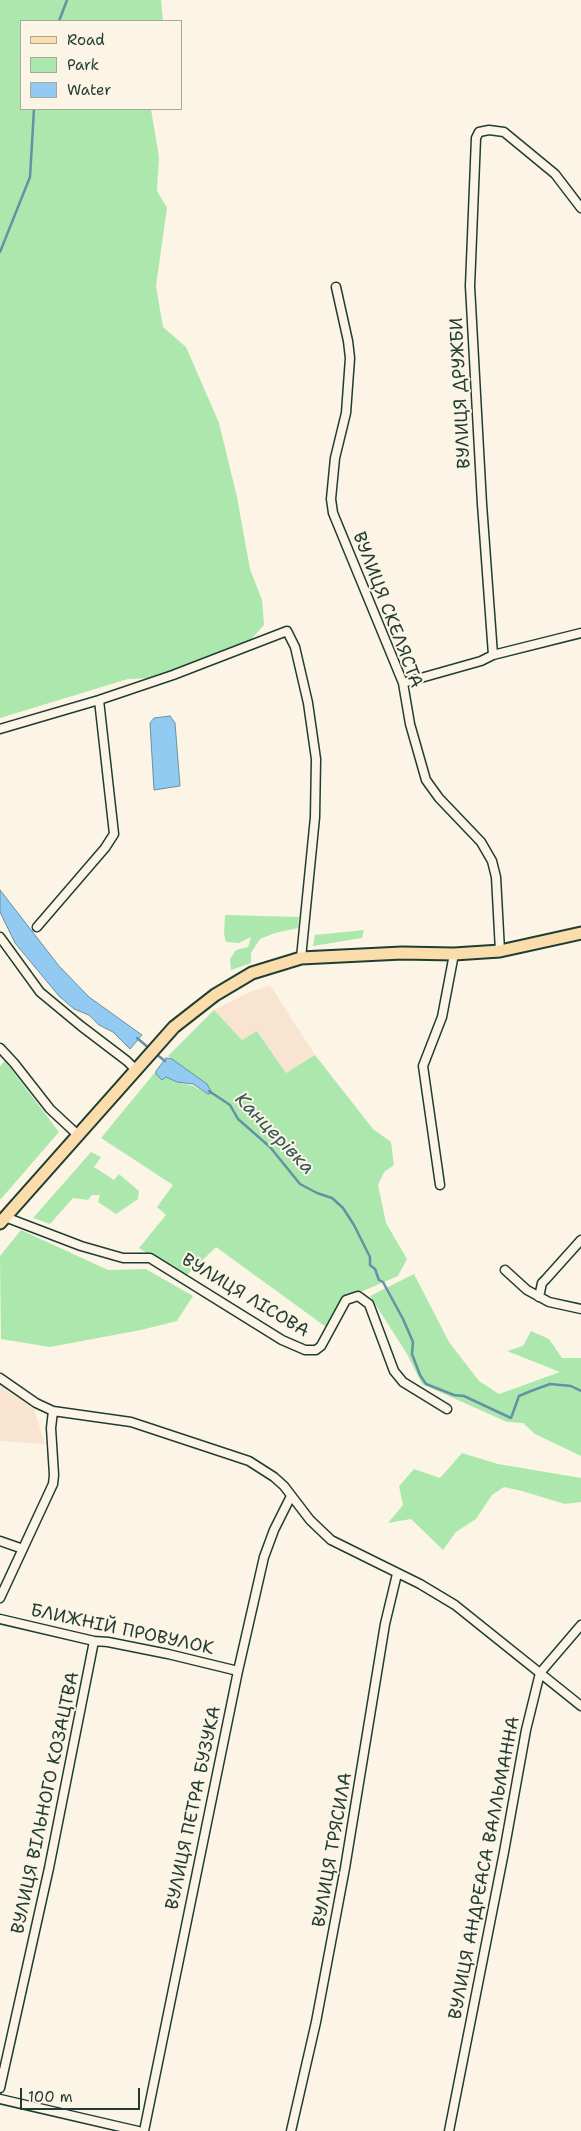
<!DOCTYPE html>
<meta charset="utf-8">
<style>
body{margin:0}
#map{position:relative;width:581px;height:2131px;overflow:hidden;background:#fcf5e5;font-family:"Shantell Sans",sans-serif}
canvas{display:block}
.legend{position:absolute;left:20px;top:20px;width:162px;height:90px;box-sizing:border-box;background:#fcf5e5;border:1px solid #a4ab9e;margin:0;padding:6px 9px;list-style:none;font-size:15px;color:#1f3d34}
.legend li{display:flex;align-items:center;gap:10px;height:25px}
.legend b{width:25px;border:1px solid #a4ab9e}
.scale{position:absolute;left:20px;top:2088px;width:120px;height:22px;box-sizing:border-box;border:2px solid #1f3d34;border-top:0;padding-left:6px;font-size:15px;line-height:18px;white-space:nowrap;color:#1f3d34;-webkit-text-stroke:4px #fcf5e5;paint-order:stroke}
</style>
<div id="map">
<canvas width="581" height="2131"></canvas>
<ul class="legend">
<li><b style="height:6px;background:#faddab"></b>Road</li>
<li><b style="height:14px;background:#ace8ad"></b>Park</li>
<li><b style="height:14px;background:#92caf1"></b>Water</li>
</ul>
<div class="scale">100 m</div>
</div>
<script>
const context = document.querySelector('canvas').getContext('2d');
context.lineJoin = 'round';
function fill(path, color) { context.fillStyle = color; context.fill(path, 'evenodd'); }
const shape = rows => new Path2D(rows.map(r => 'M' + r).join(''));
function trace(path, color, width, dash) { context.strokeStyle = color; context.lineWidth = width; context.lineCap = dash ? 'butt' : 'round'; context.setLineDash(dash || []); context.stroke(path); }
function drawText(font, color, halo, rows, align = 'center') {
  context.font = font + ' "Shantell Sans",sans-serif'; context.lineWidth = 4; context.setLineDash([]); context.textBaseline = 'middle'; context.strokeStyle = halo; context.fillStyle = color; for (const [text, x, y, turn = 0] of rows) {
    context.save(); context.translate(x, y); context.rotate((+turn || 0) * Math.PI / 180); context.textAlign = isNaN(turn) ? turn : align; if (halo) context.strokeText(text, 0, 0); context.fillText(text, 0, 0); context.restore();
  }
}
fill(shape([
 [270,985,315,1055,286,1073,258,1031,242,1040,214,1010,248,993],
 [0,1386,34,1409,45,1444,0,1441]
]), '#f8e4d0');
fill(shape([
 [0,0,161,0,163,21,21,21,21,109,151,109,159,157,157,191,167,208,156,286,163,327,186,347,219,423,237,497,250,569,262,600,264,625,244,647,153,678,128,679,0,718],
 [225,915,299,917,298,928,275,933,260,939,251,953,251,963,231,970,230,959,236,950,248,947,251,937,239,943,226,942,224,934],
 [364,930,362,938,313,946,315,935],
 [214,1010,242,1040,257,1031,286,1073,315,1055,373,1129,391,1142,394,1165,384,1172,378,1185,386,1223,407,1259,398,1276,342,1300,326,1327,216,1247,185,1277,139,1248,166,1215,157,1207,173,1185,101,1138,156,1071,177,1082,193,1086,208,1094,207,1084,179,1066,168,1056],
 [5,1061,59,1132,0,1200,0,1066],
 [91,1152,101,1157,94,1167,114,1180,119,1174,139,1191,138,1199,116,1214,98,1202,100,1195,92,1195,88,1200,73,1198,50,1224,33,1218],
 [21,1230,108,1270,146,1269,193,1296,177,1321,141,1330,50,1347,1,1339,0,1256],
 [414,1274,449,1342,479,1381,499,1394,560,1372,507,1351,523,1346,531,1331,549,1339,562,1358,581,1358,581,1456,535,1434,523,1423,507,1422,422,1384,407,1354,370,1296],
 [462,1453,498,1464,581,1478,581,1502,565,1504,522,1491,504,1487,492,1495,476,1519,456,1532,443,1550,411,1519,388,1523,403,1505,399,1486,414,1469,440,1478]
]), '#ace8ad');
const water = shape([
 [170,716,175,723,180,786,154,790,150,723,154,718,170,716],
 [0,890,59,966,89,997,142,1035,130,1049,113,1032,99,1025,89,1015,74,1009,59,996,15,943,0,912,0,890],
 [166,1058,172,1059,207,1084,212,1093,208,1094,193,1084,177,1082,166,1077,162,1080,156,1074,156,1071,166,1058]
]);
fill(water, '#92caf1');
trace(water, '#6492a5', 1);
trace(shape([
 [59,21,67,0],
 [0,252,30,177,34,109],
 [137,1038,150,1049],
 [156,1054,165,1061],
 [209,1091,230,1105,238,1119,270,1147,300,1184,317,1193,332,1198,343,1208,354,1225,370,1257,370,1265,375,1269,379,1280,383,1282,403,1319,413,1342,412,1354,420,1375,426,1384,454,1395,464,1396,511,1418,519,1396,531,1391,550,1384,571,1386,581,1391]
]), '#6492a5', 2.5);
const minor = shape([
 [336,287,348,341,350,358,346,413,335,458,331,499,333,513,403,683,410,724,426,780,439,798,481,842,492,861,496,877,500,951],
 [493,655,482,504,470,286,476,138,479,132,489,130,504,132,555,174,581,208],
 [403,683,481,661,493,655,581,633],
 [0,729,99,700,173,675,287,631,295,647,308,703,316,759,315,817,301,958],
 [37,927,105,848,114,834,99,700],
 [0,937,40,992,81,1026,127,1061,136,1070],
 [0,1048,14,1063,50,1109,79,1136],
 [440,1185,423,1066,442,1017,454,954],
 [5,1217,81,1246,123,1258,150,1258,282,1340,305,1350,316,1350,321,1346,346,1300,358,1296,369,1304,394,1371,403,1382,447,1409],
 [505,1270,527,1290,549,1302,581,1309],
 [539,1297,542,1283,546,1279,581,1240],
 [0,1378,36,1403,53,1411,131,1422,249,1461,274,1477,284,1486,310,1520,331,1540,420,1584,455,1605,581,1706],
 [0,1541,23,1549],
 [0,1598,53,1484,54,1475,51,1428,53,1411],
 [0,1619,94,1641,108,1642,168,1654,238,1671],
 [0,2088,49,1868,94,1641],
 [0,2099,138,2131],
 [144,2131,238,1671,264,1557,274,1530,291,1496],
 [291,2131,316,2022,345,1868,385,1624,397,1574],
 [449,2131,504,1852,526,1730,540,1673,581,1625]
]);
const primary = shape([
 [0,1223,174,1027,215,995,252,973,301,958,402,953,454,954,500,951,581,933]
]);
trace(minor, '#1f3d34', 11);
trace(primary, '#1f3d34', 15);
trace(minor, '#fcf5e5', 8);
trace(primary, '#faddab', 11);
drawText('18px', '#1f3d34', '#fcf5e5', [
 ["ВУЛИЦЯ ДРУЖБИ",461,393,-93],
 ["ВУЛИЦЯ СКЕЛЯСТА",387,610,69],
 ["ВУЛИЦЯ ЛІСОВА",245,1296,31],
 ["БЛИЖНІЙ ПРОВУЛОК",122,1630,12],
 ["ВУЛИЦЯ ВІЛЬНОГО КОЗАЦТВА",46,1803,-78],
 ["ВУЛИЦЯ ПЕТРА БУЗУКА",194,1808,-78],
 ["ВУЛИЦЯ ТРЯСИЛА",333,1850,-80],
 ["ВУЛИЦЯ АНДРЕАСА ВАЛЛЬМАННА",485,1868,-79]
]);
drawText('italic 19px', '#36595a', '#fcf5e5', [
 ["Канцерівка",274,1134,46]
]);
</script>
